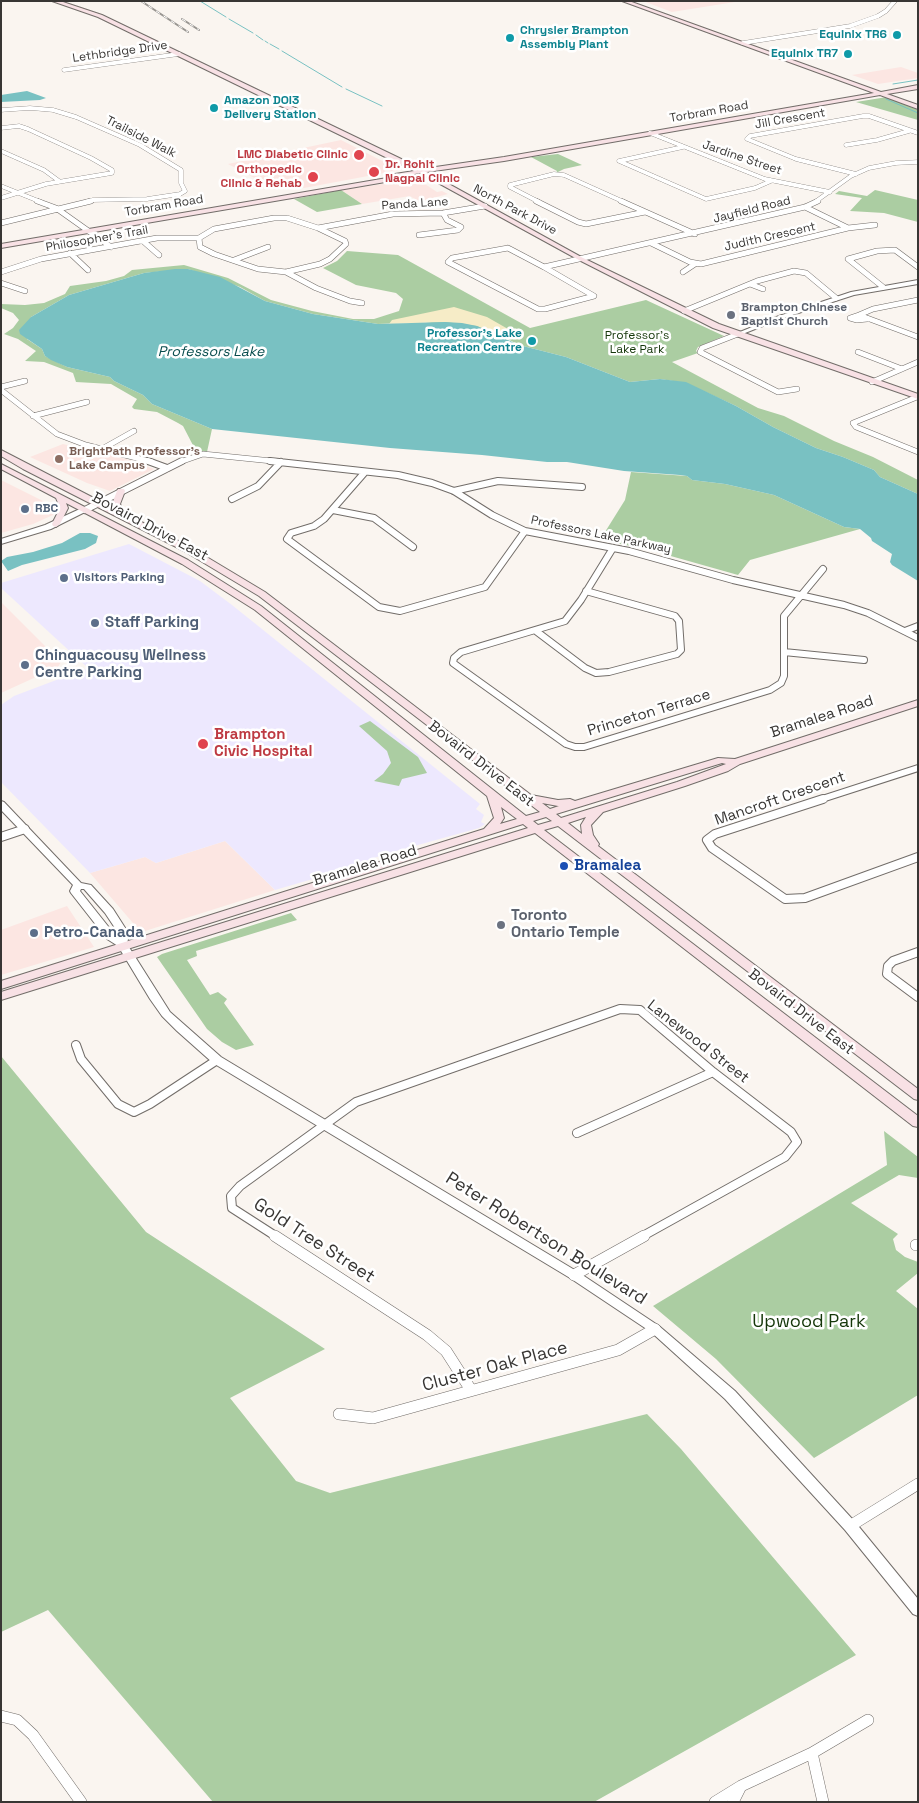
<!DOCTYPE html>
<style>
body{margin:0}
#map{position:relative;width:919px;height:1803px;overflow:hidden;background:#faf5f0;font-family:"Space Grotesk",sans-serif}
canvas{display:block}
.frame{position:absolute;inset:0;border:2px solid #383634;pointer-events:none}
</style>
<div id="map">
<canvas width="919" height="1803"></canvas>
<div class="frame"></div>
</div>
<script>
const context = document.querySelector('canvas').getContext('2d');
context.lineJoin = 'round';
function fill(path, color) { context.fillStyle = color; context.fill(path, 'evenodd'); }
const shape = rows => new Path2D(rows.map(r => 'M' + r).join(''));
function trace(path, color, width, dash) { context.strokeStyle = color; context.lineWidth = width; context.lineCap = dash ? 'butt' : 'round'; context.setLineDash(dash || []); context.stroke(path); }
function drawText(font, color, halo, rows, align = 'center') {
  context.font = font + ' "Space Grotesk",sans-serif'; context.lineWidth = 5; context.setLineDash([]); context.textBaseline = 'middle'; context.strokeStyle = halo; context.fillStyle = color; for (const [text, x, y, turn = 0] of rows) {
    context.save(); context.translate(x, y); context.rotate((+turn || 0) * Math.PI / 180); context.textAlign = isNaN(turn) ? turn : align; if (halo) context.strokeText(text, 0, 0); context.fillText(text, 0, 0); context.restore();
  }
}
fill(shape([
 [643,1,741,1,672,12],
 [901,67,918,73,918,78,878,84,852,75],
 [341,140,400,170,304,188,294,183,270,186,228,164],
 [403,181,425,184,437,192,442,191,448,194,425,200,416,200,410,196,362,204,341,190],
 [63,444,126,459,154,469,110,491,87,483,30,457],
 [1,480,51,505,55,510,53,515,33,524,1,533],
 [1,602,61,662,58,667,1,693],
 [225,841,275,890,145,931,139,930,90,873,145,857,156,863],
 [67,906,94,947,1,975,1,930]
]), '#fce6e2');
fill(shape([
 [129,544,200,581,232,605,480,804,476,809,484,815,481,822,485,824,479,828,382,855,340,871,275,890,225,841,156,863,145,857,90,873,1,782,1,705,14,696,88,668,1,588,1,583]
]), '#ede8fe');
fill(shape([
 [887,97,918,110,918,120,856,102],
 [558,154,582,165,564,169,556,173,557,171,531,157],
 [341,190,362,204,317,212,294,199],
 [875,190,918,200,918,222,884,213,850,211,862,198,835,194,839,191,867,196],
 [347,251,398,255,530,328,646,300,724,336,698,347,696,351,698,353,672,362,758,408,784,416,834,441,873,457,918,480,918,494,880,477,874,470,843,457,816,448,773,427,736,406,686,383,660,379,630,382,566,357,519,345,494,332,425,322,378,324,313,314,265,301,240,287,188,269,144,273,69,295,31,317,27,339,42,349,45,356,67,367,110,377,114,381,143,395,152,404,212,429,207,452,197,453,183,426,178,423,157,412,134,409,132,407,137,399,111,384,76,382,73,373,44,362,25,361,36,351,18,339,4,334,13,328,19,320,13,313,1,308,1,304,25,305,44,303,65,294,70,286,106,281,124,276,132,270,184,265,228,278,271,300,312,311,353,319,374,319,399,311,403,299,396,293,356,285,323,268,337,261],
 [631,472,687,476,692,480,725,484,774,495,844,527,860,529,750,560,738,575,646,549,600,540,625,500],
 [370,721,418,757,427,773,402,779,399,786,374,781,383,774,391,763,387,751,359,726],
 [291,913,297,920,196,951,197,956,187,960,210,995,218,992,227,999,224,1003,254,1045,236,1050,222,1042,207,1029,157,957,162,954],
 [1,1056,146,1232,325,1349,230,1398,296,1481,330,1493,647,1414,681,1449,856,1655,594,1802,213,1802,48,1610,1,1632],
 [884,1131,918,1157,918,1178,899,1175,851,1203,898,1234,893,1239,896,1250,905,1257,918,1262,918,1273,896,1291,918,1309,918,1395,814,1458,716,1359,653,1306,887,1165]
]), '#abcda2');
fill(shape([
 [454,307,487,317,515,333,503,337,477,326,445,322,389,324,392,320]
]), '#f6ecc7');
fill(shape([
 [27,91,46,98,40,100,1,102,1,95],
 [175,269,188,269,220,277,265,301,313,314,378,324,445,322,462,323,477,326,519,345,566,357,630,382,660,379,686,382,736,406,773,427,816,448,843,457,874,470,880,477,918,494,918,581,892,565,890,562,892,554,872,541,871,538,860,529,844,527,774,495,725,484,692,480,687,476,680,475,624,471,567,462,547,462,482,455,390,448,212,429,152,404,143,395,114,381,110,377,67,367,51,360,45,356,42,349,20,334,19,330,31,317,69,295,144,273],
 [80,533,90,533,98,536,96,543,85,549,22,565,8,571,1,561,7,557,33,552,62,543]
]), '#79c1c2');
trace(shape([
 [200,1,226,17],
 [229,19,253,33],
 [256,35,263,40],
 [265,41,268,43],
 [270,44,279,49],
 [282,51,342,87],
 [893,84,918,80],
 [346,89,382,106],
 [886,99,918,113]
]), '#79c1c2', 1);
const minorFar4 = shape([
 [743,43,850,26,878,16,886,11,895,1],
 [64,70,179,54],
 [1,110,30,108,53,110,76,117,140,145,181,170,181,183,185,191,180,194,147,199,93,200,86,202],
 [1,128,19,126,28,129,91,158,112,170,112,173,46,184,1,198],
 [650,133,765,179,830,192],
 [846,145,877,140,909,131],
 [683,147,619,161,706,199,755,188,771,181],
 [1,151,44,170,59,181],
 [856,174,796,159,747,139,750,136,863,116,869,116,918,133],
 [1,186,41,202],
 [539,202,510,187,510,185,554,174,564,175,624,202],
 [815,202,851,176,869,168,896,163,918,162]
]);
const minorFar3 = shape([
 [37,201,56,208,111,247],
 [536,201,578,222,586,224,645,212],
 [621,201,695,234],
 [274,218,287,218,318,228,345,241,346,244,330,259,320,264,286,272,258,269,214,254,200,247,199,238,214,229,274,218],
 [1,223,91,201],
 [318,228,393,214,443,213,485,206],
 [848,228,875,225],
 [419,235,458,230,461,227,447,220,443,213],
 [143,241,159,255],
 [651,243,690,262,701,264,848,228,805,207],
 [508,248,544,267,594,296,545,309,538,309,448,262,452,258,508,248],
 [70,253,88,270],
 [234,260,268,247],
 [544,267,805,207,818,201],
 [1,272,41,259,157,238,199,238],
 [286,272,316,288,350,301,362,303],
 [683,272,695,264],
 [1,283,25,291],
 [750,284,763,289],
 [883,287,848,259,877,251,895,250,918,267],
 [918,300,873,309,859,315,918,337],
 [684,311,757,281,794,271,806,273,836,298],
 [859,315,850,318,857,320,867,319],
 [738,334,702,348,700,352,778,392,797,389],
 [858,352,902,369],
 [872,382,918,362],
 [1,387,25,381],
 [1,390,57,434,86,445,152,462],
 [917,397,853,423,856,427,918,452],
 [33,416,87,402],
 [102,449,134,431],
 [180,462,203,454,282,462]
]);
const minorFar2 = shape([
 [148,461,167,468],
 [270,461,398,475,432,483,454,491,492,515,525,531,629,551,733,580,844,605,868,613,918,638],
 [365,472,324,519,314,526,291,533,287,539,379,607,400,611,485,587,525,531],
 [454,491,498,481,582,487],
 [232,499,258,486,281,462],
 [85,510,182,461],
 [333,510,374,518,413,547],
 [613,548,581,600,565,621,461,652,454,658,453,663,566,744,575,747,584,747,770,690,781,683,784,676,784,616,823,569],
 [536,631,585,668,596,673,609,672,677,654,681,650,679,621,675,616,586,591],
 [905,631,918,626],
 [784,652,864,660],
 [819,800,918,768]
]);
const minorFar1 = shape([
 [823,799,715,834,707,840,712,848,785,899,805,898,918,857],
 [1,837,25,829],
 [918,952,893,961,888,966,887,974,918,997],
 [76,1045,81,1059,118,1104,134,1112,150,1104,217,1060],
 [577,1133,713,1072],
 [277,1237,232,1208,231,1196,240,1186,356,1102,620,1009,640,1010,713,1072,791,1132,797,1142,785,1157,641,1237]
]);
const minor = shape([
 [275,1236,427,1335,446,1351,471,1390],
 [916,1245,918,1245],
 [574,1275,644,1236],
 [339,1414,373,1418,618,1350,655,1329],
 [850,1526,918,1484],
 [1,1716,17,1720,33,1735,81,1802],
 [812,1753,823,1802],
 [715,1802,741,1786,812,1753,868,1720],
 [733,1802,740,1788]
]);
const tertiary = shape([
 [918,280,918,284,854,295,783,318,740,335,735,334,779,316,851,292,918,280],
 [82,508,88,508,89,510,51,529,1,544,1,539,45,525,82,508],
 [1,801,4,802,81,883,91,885,113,909,129,934,127,944,170,1012,221,1057,578,1272,659,1326,735,1391,855,1522,918,1599,918,1616,913,1614,845,1530,725,1399,651,1332,570,1278,213,1063,177,1031,162,1016,150,999,118,946,107,939,71,893,70,891,73,885,1,810,1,801],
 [81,889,84,889,105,913,119,934,118,937,115,935,80,891,81,889]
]);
const secondary = shape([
 [52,1,60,1,102,15,422,169,504,157,874,93,622,1,629,1,881,92,918,85,918,89,887,94,918,105,918,109,880,95,504,161,427,172,583,258,719,324,918,394,918,399,713,328,579,260,420,173,399,177,400,178,397,180,1,248,1,244,387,178,395,174,414,171,98,17,52,1],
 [1,450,113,508,112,504,117,491,118,489,124,489,125,491,120,504,124,513,190,547,265,592,531,795,558,800,570,799,575,801,718,758,735,759,918,700,918,706,740,764,728,771,685,786,603,812,591,825,593,835,599,844,598,846,918,1089,918,1100,914,1099,558,826,544,830,918,1116,918,1127,913,1126,535,833,1,1000,1,992,528,828,523,824,1,989,1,981,484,829,494,818,487,796,255,610,182,564,66,503,68,508,60,524,56,527,53,526,52,524,60,508,56,498,1,469,1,464,188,560,261,606,526,816,540,812,259,596,184,551,23,469,1,456,1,450],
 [722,763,726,764,677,782,561,818,556,814,722,763],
 [542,803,558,806,559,806,550,809,542,803],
 [501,807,517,819,500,824,504,818,501,807],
 [546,817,552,821,538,825,533,821,546,817],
 [586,817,581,825,582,834,568,823,586,817]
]);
trace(minorFar4, '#726d69', 4.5);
trace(minorFar3, '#726d69', 6);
trace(minorFar2, '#726d69', 8);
trace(minorFar1, '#726d69', 10);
trace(minor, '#726d69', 12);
trace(tertiary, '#726d69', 2);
trace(secondary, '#726d69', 2);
trace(minorFar4, '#fff', 4);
trace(minorFar3, '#fff', 5);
trace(minorFar2, '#fff', 6);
trace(minorFar1, '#fff', 8);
trace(minor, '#fff', 11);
fill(tertiary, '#fff');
fill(secondary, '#f8e1e5');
const rail = shape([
 [141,1,188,32],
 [182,19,199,30]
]);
trace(rail, '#989591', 2);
trace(rail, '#fff', 1, [4.5]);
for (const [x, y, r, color] of [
 [897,35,5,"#0f9aa8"],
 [510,38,5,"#0f9aa8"],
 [848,54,5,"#0f9aa8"],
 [214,108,5,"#0f9aa8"],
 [359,155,6,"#e0444e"],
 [374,172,6,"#e0444e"],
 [313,177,6,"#e0444e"],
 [731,315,5,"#6b7280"],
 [532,341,5,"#0f9aa8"],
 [59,459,5,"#8d6e63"],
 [25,509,5,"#5c6f8a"],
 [64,578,5,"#5c6f8a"],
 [95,623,5,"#5c6f8a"],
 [25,665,5,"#5c6f8a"],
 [203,744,6,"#e0444e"],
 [564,866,5,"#1a4fb4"],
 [501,925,5,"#6b7280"],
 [34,933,5,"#5c6f8a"]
]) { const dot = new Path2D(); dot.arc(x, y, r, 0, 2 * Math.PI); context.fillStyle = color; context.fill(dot); trace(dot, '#fff', 2); }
drawText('bold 12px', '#0d838f', '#fff', [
 ["Chrysler Brampton",520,31,"left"],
 ["Assembly Plant",520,45,"left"],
 ["Equinix TR6",887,35],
 ["Equinix TR7",838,54],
 ["Amazon DOI3",224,101,"left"],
 ["Delivery Station",224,115,"left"],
 ["Professor's Lake",522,334],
 ["Recreation Centre",522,348]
], 'right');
drawText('12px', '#383634', '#fff', [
 ["Lethbridge Drive",120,52,-8],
 ["Torbram Road",709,112,-10],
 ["Jill Crescent",790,119,-10],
 ["Trailside Walk",141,137,27],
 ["Jardine Street",742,158,19],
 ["Panda Lane",415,204,-4],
 ["Torbram Road",164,206,-10],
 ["North Park Drive",515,210,28],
 ["Jayfield Road",752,210,-14],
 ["Judith Crescent",770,237,-13],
 ["Philosopher's Trail",97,239,-10],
 ["Professors Lake Parkway",601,535,12]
]);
drawText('bold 12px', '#be3a42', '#fff', [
 ["LMC Diabetic Clinic",348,155],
 ["Dr. Rohit",385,165,"left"],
 ["Nagpal Clinic",385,179,"left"],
 ["Orthopedic",302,170],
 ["Clinic & Rehab",302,184]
], 'right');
drawText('bold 12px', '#5b616d', '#fff', [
 ["Brampton Chinese",741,308],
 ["Baptist Church",741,322]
], 'left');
drawText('12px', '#15370a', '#fff', [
 ["Professor's",637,336],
 ["Lake Park",637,350]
]);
drawText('bold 12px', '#785e54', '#fff', [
 ["BrightPath Professor's",69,452],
 ["Lake Campus",69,466]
], 'left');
drawText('bold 12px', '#4e5e75', '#fff', [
 ["RBC",35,509],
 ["Visitors Parking",74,578]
], 'left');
drawText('italic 14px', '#074c4d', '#fff', [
 ["Professors Lake",211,352]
]);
drawText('15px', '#383634', '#fff', [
 ["Bovaird Drive East",150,527,28],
 ["Princeton Terrace",649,713,-17],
 ["Bramalea Road",822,717,-18],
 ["Bovaird Drive East",481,764,38],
 ["Mancroft Crescent",780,799,-19],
 ["Bramalea Road",365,866,-17],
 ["Bovaird Drive East",801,1012,38],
 ["Lanewood Street",698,1042,38]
]);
drawText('bold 15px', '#4e5e75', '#fff', [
 ["Staff Parking",105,623],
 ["Chinguacousy Wellness",35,656],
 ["Centre Parking",35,673],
 ["Petro-Canada",44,933]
], 'left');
drawText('bold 15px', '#be3a42', '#fff', [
 ["Brampton",214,735],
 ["Civic Hospital",214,752]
], 'left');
drawText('bold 15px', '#164399', '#fff', [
 ["Bramalea",574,866]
], 'left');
drawText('bold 15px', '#5b616d', '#fff', [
 ["Toronto",511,916],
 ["Ontario Temple",511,933]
], 'left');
drawText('18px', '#383634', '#fff', [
 ["Peter Robertson Boulevard",546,1239,32],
 ["Gold Tree Street",314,1241,33],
 ["Cluster Oak Place",495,1367,-15]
]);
drawText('18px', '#15370a', '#fff', [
 ["Upwood Park",809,1322]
]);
</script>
